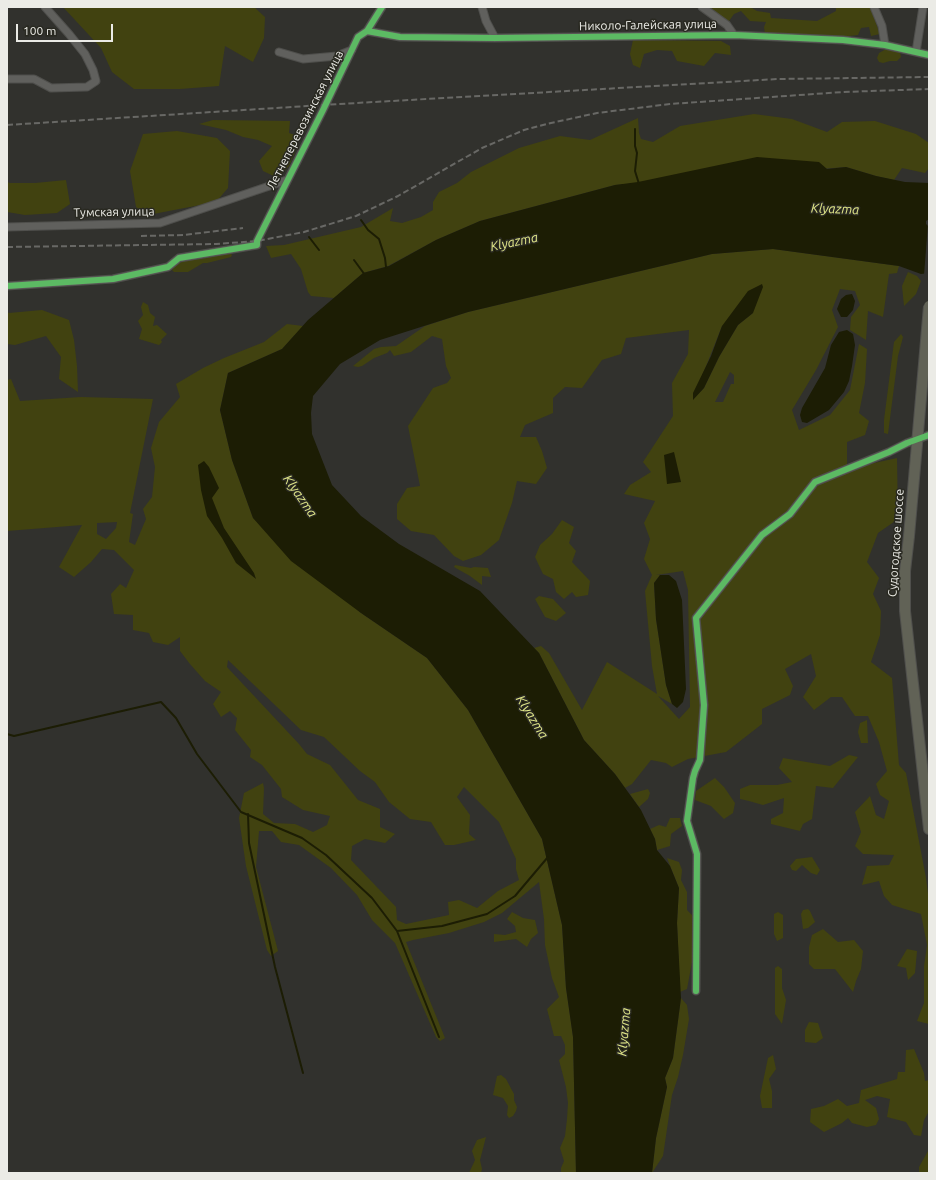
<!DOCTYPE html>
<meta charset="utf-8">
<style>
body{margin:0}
#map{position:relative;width:936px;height:1180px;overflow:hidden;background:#31312d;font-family:Ubuntu,sans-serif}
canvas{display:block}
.frame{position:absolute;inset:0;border:8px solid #ebebe6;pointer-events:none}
.scale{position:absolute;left:16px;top:24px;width:97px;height:18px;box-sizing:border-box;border:2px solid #ebebe6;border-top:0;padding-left:5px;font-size:12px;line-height:14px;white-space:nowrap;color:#ebebe6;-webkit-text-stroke:3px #292921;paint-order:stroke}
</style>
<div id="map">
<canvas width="936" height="1180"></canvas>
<div class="frame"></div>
<div class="scale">100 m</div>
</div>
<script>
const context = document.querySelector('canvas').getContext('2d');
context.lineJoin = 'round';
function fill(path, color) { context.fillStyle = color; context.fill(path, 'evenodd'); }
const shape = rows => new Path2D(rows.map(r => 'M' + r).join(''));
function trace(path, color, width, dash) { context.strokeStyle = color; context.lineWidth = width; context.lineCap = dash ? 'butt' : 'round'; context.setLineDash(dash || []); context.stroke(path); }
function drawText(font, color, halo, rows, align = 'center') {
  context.font = font + ' Ubuntu,sans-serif'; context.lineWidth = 3; context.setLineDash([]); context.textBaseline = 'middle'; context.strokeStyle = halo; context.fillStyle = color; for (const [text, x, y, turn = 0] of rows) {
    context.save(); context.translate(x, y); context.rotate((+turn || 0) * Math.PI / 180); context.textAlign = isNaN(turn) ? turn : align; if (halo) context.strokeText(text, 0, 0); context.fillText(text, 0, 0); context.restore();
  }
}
fill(shape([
 [63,7,254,7,265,17,264,38,253,62,225,46,219,86,180,89,134,89,112,72,101,48],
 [710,7,750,7,757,11,770,13,771,18,817,21,836,11,836,7,870,7,880,34,871,36,869,27,861,28,858,35,840,37,765,34,764,27,766,22,750,21,741,11,734,14,729,21,722,18],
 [633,40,721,41,730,46,731,55,715,53,704,66,677,61,672,51,657,50,644,54,640,68,633,65,630,54],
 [888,48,900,52,901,57,897,61,890,61,883,63,879,62,877,58,879,53],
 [754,114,792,119,827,132,842,122,875,121,916,134,929,143,929,168,925,173,902,168,894,180,876,176,846,167,615,185,480,221,436,240,388,266,363,273,334,298,311,296,308,292,301,269,291,254,271,258,266,246,284,245,361,227,393,208,390,221,402,223,421,217,433,210,433,202,439,192,457,183,471,172,519,148,560,136,590,140,638,118,639,133,641,139,653,142,680,126],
 [213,120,290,121,289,133,299,136,295,152,289,166,278,178,263,171,259,161,272,146,258,140,243,137,226,130,199,124],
 [177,131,217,138,230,151,228,188,216,202,148,215,136,207,130,171,143,134],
 [66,180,70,204,57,213,25,215,7,212,7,181,9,183,35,183],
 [773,249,899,266,897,273,889,274,883,317,868,311,866,340,850,330,851,317,860,305,855,291,840,289,832,310,838,327,816,370,792,410,799,430,830,415,850,390,859,344,867,349,865,383,859,413,869,421,865,435,847,442,847,469,897,458,898,519,878,533,867,562,879,578,873,594,881,611,880,635,871,662,892,678,899,765,906,773,926,878,929,902,929,1024,917,1021,924,1003,924,966,927,945,921,914,892,905,884,896,879,881,862,885,867,866,889,865,894,855,863,854,855,846,861,832,855,812,870,796,876,815,884,819,889,801,880,795,876,784,887,771,879,742,868,716,855,716,842,697,831,697,814,710,803,697,816,676,811,654,785,669,793,686,790,695,762,709,762,724,726,752,688,759,672,767,666,763,651,760,632,784,625,788,615,774,584,740,539,653,534,648,541,646,549,653,582,710,607,662,657,694,652,666,645,591,652,575,644,559,650,539,644,523,655,501,624,494,630,485,651,472,643,462,673,416,672,383,688,354,689,330,626,338,621,354,602,360,582,388,565,387,553,398,553,413,525,425,520,437,536,437,542,451,547,468,536,484,517,481,512,503,499,540,481,555,463,561,454,556,434,535,411,531,397,519,397,504,407,488,420,486,408,426,433,388,447,383,451,378,446,366,442,339,432,336,411,352,394,356,390,350,387,353,374,358,362,366,358,367,353,366,374,349,381,347,396,346,425,326,468,312,712,254],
 [753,313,738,325,719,357,704,388,693,399,722,326],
 [730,372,734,375,734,384,731,384,723,402,715,402],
 [683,571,688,590,690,707,679,719,658,696,672,704,666,685,656,619,654,583,660,575,656,575],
 [229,251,232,255,231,257,207,263,203,263,188,272,174,272,172,270,175,265,184,261,205,258,207,256],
 [908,272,917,276,921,281,916,294,904,306,902,286],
 [143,302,148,305,150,313,155,317,153,326,157,325,167,334,161,340,162,342,159,345,139,339,142,329,138,321,143,315,141,307],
 [42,310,69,320,74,340,77,366,78,392,59,379,61,357,46,336,15,345,7,344,7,312,9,313],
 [287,324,303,326,282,349,228,373,220,410,232,460,253,518,361,613,427,658,468,710,542,839,562,925,566,988,573,1037,576,1173,561,1173,561,1168,564,1161,560,1148,565,1136,567,1119,568,1103,566,1087,559,1060,565,1054,565,1045,561,1036,554,1036,547,1009,559,997,552,978,545,945,544,919,539,882,502,913,484,922,449,933,413,940,406,942,445,1038,440,1041,436,1037,395,943,372,920,357,895,331,868,299,845,281,842,272,831,259,831,256,867,278,951,271,956,267,950,246,866,239,818,244,793,263,783,264,788,263,814,274,823,295,824,313,832,327,825,330,816,303,810,282,797,281,789,262,765,250,757,251,750,235,730,237,718,230,711,221,717,213,704,221,692,205,681,190,664,180,651,180,637,168,645,153,642,149,633,133,630,133,615,114,614,111,594,120,584,126,588,134,570,114,550,102,549,91,562,74,577,59,567,82,525,7,531,7,380,11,379,20,401,81,397,153,399,130,513,133,514,129,542,135,545,146,519,143,509,152,497,155,467,151,448,159,422,180,397,176,384,203,368,224,358,264,342],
 [117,522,116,528,106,539,97,534,97,523],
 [228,660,301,730,324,737,360,771,375,782,389,802,410,819,431,822,445,845,454,845,476,840,469,834,470,815,457,797,464,787,499,822,516,859,516,869,519,880,498,891,477,908,459,900,448,902,449,915,406,924,397,920,396,907,351,860,352,846,365,839,385,843,395,834,380,827,380,809,358,800,330,765,307,754,299,744,227,667],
 [901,334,903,337,898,356,888,434,884,433,884,420,894,342],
 [562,520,574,527,569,543,576,551,572,562,590,581,588,595,576,597,572,592,564,599,556,592,553,579,543,574,535,557,540,545,552,534],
 [455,565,471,568,474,567,488,568,491,577,482,576,482,585,470,576,454,567],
 [539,596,553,599,566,613,556,621,545,617,535,599],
 [867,720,868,743,861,743,858,732,860,723],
 [849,755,858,757,833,788,816,786,812,819,803,824,800,831,771,824,771,819,783,813,784,798,763,805,749,801,740,799,740,789,750,785,777,785,792,782,779,768,783,758,830,766],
 [715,778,724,787,735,803,733,813,724,819,711,806,695,800,696,791],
 [648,789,650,793,648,799,639,807,630,794],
 [670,818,680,818,682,826,671,834,670,846,657,850,655,839,650,829,659,825,666,827],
 [812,857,820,870,817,875,811,873,802,865,796,871,792,870,790,866,796,859],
 [667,858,679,862,682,870,681,880,687,892,687,910,693,916,692,962,687,989,680,992,677,923,679,888],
 [808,909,810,911,815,922,808,928,803,929,801,914,803,910],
 [512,912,523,918,535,920,538,933,531,939,527,947,516,939,494,942,494,934,505,935,516,932,515,926,507,919],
 [778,912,783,915,783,938,777,941,774,934,774,914],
 [823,929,838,942,854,940,863,951,861,969,856,981,853,992,835,969,814,969,809,964,809,947,812,935],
 [907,949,917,951,915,973,908,980,906,968,897,966],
 [778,966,782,969,782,988,786,1000,782,1024,775,1014,775,968],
 [681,998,687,1005,689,1019,683,1055,678,1077,672,1095,663,1156,652,1173,656,1138,667,1087,665,1078,673,1058],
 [809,1022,818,1023,823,1038,816,1043,805,1042,805,1030],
 [914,1049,924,1073,925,1081,929,1080,929,1111,924,1120,921,1136,914,1135,906,1122,887,1117,890,1099,877,1096,865,1100,876,1108,879,1119,876,1125,867,1127,852,1123,848,1118,842,1123,824,1132,810,1122,811,1109,824,1106,838,1099,847,1106,859,1103,861,1090,897,1079,898,1072,905,1072,906,1050],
 [773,1055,776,1069,769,1079,772,1091,772,1108,762,1108,760,1096,768,1058],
 [501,1075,506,1079,514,1094,514,1100,517,1107,516,1111,513,1116,509,1118,507,1115,508,1106,503,1098,493,1095,497,1076],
 [486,1137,480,1160,482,1169,481,1173,469,1173,475,1160,472,1151,477,1140],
 [928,1151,929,1152,929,1173,919,1173,919,1167]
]), '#414210');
fill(shape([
 [757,157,819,162,827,169,846,167,876,176,905,182,929,183,929,219,926,221,926,224,929,227,929,273,921,274,899,266,773,249,712,254,468,312,380,340,340,364,313,396,311,413,312,434,332,485,361,516,399,544,480,591,539,653,584,740,615,774,641,810,655,839,657,850,670,866,679,888,677,923,681,998,673,1058,665,1078,667,1087,656,1138,652,1173,576,1173,573,1037,566,988,562,925,542,839,468,710,427,658,361,613,291,561,253,518,232,460,220,410,228,373,282,349,308,320,363,273,389,266,436,240,480,221,615,185,638,182],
 [762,284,763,287,753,313,738,325,719,357,704,388,693,400,693,393,711,356,722,326,748,291],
 [852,294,855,301,853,310,847,317,841,317,837,309,841,299,846,295],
 [847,330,853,334,855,345,852,366,849,381,844,392,829,410,807,423,802,422,800,415,802,408,825,368,831,345,839,332],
 [674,452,681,482,667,484,664,455],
 [204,461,209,467,219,488,212,498,224,528,254,573,256,579,236,563,222,538,207,516,201,490,198,465],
 [660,575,669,575,676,581,682,600,686,689,683,702,677,708,672,704,666,685,656,619,654,583]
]), '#1c1d04');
fill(shape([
 [928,224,929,275,924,275]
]), '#31312d');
trace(shape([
 [635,129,635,146,637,153,635,171,639,184],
 [361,220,368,230,379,239,385,258,386,267,387,268],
 [309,237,319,250],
 [354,260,365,275],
 [7,734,14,736,161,702,176,718,197,754,241,812,302,838,326,855,372,898,397,931,442,926,487,914,515,896,548,857],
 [248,814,249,843,275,967,303,1073],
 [397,931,439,1037]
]), '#1c1d04', 2);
const street = shape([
 [482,7,486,21,495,38],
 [702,7,727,25,734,35],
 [874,7,882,26,885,45],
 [367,31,400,37,495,38,734,35,843,40,885,45,929,55],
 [279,52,303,59,337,56,352,50],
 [916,52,923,7],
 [7,79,34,79,51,88,87,87,96,81,93,70,85,54,69,34,45,7],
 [7,227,160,223,287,180],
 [7,286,113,279,168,267,179,258,257,245,257,241,323,110,358,37,367,31,382,7],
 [696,991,697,854,687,821,693,778,695,771,700,760,704,705,696,618,762,535,790,514,815,482,889,452,907,443,929,435]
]);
const primary = shape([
 [909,536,905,571,905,611,929,829]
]);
trace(street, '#4f4f4c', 9);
trace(primary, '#4f4f4c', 12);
trace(street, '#60605d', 7);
trace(primary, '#616256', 10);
trace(shape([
 [7,125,339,104,778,79,929,77],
 [141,236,183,235,243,228],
 [7,247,216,244,257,241,304,232,356,216,398,196,482,148,524,130,551,123,597,113,670,104,843,92,929,89]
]), '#686865', 2, [6, 3]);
const primaryBridge = shape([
 [909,536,929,306]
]);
trace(primaryBridge, '#4f4f4c', 12, []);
trace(primaryBridge, '#616256', 10);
trace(shape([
 [367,31,400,37,495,38,734,35,843,40,885,45,929,55],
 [7,286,113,279,168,267,179,258,257,245,257,241,323,110,358,37,367,31,382,7],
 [696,991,697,854,687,821,693,778,695,771,700,760,704,705,696,618,762,535,790,514,815,482,889,452,907,443,929,435]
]), '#5cba63', 6);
drawText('12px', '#ebebe6', '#292921', [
 ["Николо-Галейская улица",648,25,-1],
 ["Летнеперевозинская улица",305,120,-63],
 ["Тумская улица",114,212,-1],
 ["Судогодское шоссе",896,543,-86]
]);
drawText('italic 13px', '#e3e98a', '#292921', [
 ["Klyazma",835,209,2],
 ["Klyazma",514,242,-12],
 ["Klyazma",300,496,55],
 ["Klyazma",532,717,58],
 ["Klyazma",624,1032,-85]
]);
</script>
